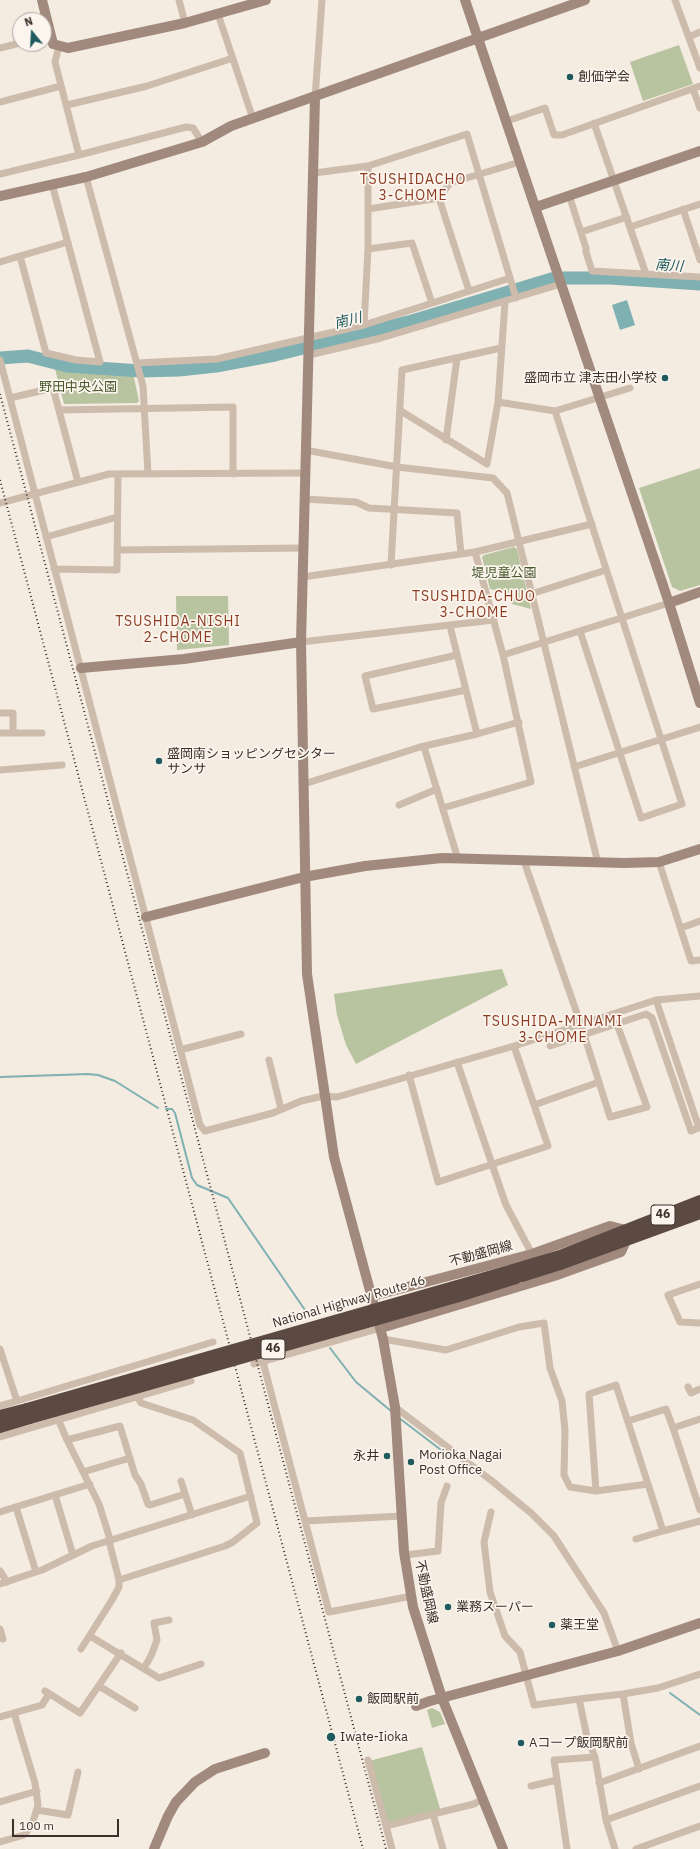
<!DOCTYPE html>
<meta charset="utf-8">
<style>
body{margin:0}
#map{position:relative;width:700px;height:1849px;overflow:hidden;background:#f4ebe1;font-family:"IBM Plex Sans",sans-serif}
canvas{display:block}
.north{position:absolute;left:12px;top:12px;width:40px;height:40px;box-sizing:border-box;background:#fbf5ee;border:1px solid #aea6a0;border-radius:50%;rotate:342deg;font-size:11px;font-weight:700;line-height:16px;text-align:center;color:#3b302b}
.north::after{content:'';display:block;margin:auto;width:14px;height:18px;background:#1f5a5e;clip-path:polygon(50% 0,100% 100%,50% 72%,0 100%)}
.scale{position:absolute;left:12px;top:1819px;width:107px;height:18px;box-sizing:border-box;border:2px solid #3b302b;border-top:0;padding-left:5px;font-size:12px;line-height:14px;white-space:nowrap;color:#3b302b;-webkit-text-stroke:3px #fbf5ee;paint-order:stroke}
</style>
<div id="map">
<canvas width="700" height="1849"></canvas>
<div class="north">N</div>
<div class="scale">100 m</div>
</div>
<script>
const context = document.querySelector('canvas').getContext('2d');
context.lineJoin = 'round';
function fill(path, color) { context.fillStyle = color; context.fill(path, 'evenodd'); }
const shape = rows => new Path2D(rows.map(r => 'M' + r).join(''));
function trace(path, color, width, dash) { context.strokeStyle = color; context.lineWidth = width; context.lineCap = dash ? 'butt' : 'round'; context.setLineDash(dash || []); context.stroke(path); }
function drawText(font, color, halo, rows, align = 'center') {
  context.font = font + ' "IBM Plex Sans","Noto Sans JP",sans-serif'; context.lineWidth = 3.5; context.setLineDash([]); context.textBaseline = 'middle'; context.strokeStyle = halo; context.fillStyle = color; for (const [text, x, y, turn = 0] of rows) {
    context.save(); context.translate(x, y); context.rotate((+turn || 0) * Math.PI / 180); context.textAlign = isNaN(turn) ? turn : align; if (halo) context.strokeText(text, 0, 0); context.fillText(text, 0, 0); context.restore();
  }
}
fill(shape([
 [679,45,693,84,643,101,630,62],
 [54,365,74,370,133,373,139,401,137,403,64,404],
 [700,468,700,585,680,591,672,587,639,488],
 [514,547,517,549,531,609,512,604,513,594,490,589,482,557,484,555],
 [176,596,228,596,229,645,177,650],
 [502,969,508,985,356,1064,346,1045,337,1015,334,994],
 [432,1708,440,1712,445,1724,432,1728,427,1710],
 [422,1747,441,1812,386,1826,369,1761]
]), '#b8c4a0');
fill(shape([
 [627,300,635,325,620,330,612,305]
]), '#7fb0b2');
trace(shape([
 [0,1077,88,1074,98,1075,115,1081,158,1108],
 [166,1109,172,1109,175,1113,192,1178,197,1185,228,1198,307,1313],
 [330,1348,356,1382,391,1411],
 [399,1418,453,1459],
 [670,1693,700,1715]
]), '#7fb0b2', 2);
trace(shape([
 [0,358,28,356,67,366,141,371,179,370,216,366,275,355,412,321,555,278,610,278,700,284]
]), '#7fb0b2', 13);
trace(shape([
 [179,0,185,23],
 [675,0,700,68],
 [218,14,253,119],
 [689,37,700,32],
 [59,46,55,62,79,155],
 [0,48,20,43],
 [693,89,700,108],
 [315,98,322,0],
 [0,102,61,86],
 [67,105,147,86,230,59],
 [507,121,545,108,554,135,562,135,700,86],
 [594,123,646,274],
 [314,173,368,166,467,134,516,298],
 [0,174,79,155,186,127,193,128,202,142],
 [86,177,143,386,148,474],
 [569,195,586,248,586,252,592,271,700,277],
 [439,198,469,291],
 [368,209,439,198,450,183,520,162],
 [683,209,700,260],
 [630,227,700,204],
 [581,232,627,217],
 [368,249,412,243,432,303],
 [20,256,46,353,76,360,100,362,52,184],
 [0,262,68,242],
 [364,325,510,278],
 [309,355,381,338,561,284],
 [0,360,200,1125,205,1131,273,1113,301,1101,323,1096,337,1097,514,1046,656,1000,700,996],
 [137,363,217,359,364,325,368,249,368,166],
 [10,398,53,388,78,482],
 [498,402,555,411,630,388],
 [59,410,233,407,233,474],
 [401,411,487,464,498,402,505,302],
 [555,411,682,804,641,818,580,631],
 [446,440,457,358],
 [305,450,397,467,493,478,507,493,598,863],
 [304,499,356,502,369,508,457,513,461,554],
 [0,503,109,474,304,473],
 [46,537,117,517],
 [117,550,303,548],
 [391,565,402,370,501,348],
 [54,569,117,570,118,474],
 [303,577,475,552,592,524],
 [531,594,606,570],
 [450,626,477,734],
 [301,642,494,620],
 [457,655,365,676,373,709,466,690],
 [503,655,669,603],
 [0,713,13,713,13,733,42,733],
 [0,733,13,733],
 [424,747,458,859],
 [574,767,700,727],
 [0,770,62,765],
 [304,784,420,747,477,734,519,722],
 [399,805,437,789],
 [443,808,531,782,503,655,475,552],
 [524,861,581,1025,610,1117,647,1107,617,1024],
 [659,862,691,961,700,960],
 [681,928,700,921],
 [656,1000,699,1128],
 [550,1046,646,1014,652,1018,691,1131,700,1127],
 [180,1050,241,1034],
 [269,1060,281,1109],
 [457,1062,506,1205,532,1254],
 [409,1075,438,1182,548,1146,514,1046],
 [534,1105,599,1082],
 [700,1284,668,1295,680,1322,700,1323],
 [383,1339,446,1350,519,1327,544,1323,550,1368,562,1401,565,1430,564,1475,570,1487,596,1491,648,1484,663,1531,700,1521],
 [0,1349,17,1401,0,1406],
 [263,1362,329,1612,412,1596],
 [254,1364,381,1328],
 [688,1387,691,1393,700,1389],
 [17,1401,213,1342],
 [395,1407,492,1481,531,1513,554,1536,604,1613,618,1651],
 [58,1419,67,1440,99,1504,109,1536,110,1545,119,1580,119,1587,112,1600,81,1649],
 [700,1419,673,1428,700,1510],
 [628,1421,666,1409,673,1428],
 [0,1437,191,1381],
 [67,1440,120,1426,135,1475,141,1484,148,1504,150,1505,185,1494],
 [83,1472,130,1458],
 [181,1481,192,1515],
 [596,1491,589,1394,616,1385,648,1484],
 [55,1495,73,1555],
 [16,1507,36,1572],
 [0,1512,90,1484],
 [491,1512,484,1542,490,1592,505,1636,520,1652,534,1705,579,1699,587,1737,595,1757,606,1820,615,1849],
 [305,1521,402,1516],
 [636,1539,663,1531],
 [405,1555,438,1551,441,1503,447,1486],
 [0,1571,7,1582],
 [119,1580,225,1546,233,1542,257,1523,240,1453,193,1420,141,1403,137,1396],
 [0,1584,42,1570,92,1546,251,1496],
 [0,1629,3,1639],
 [90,1636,159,1678,201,1664],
 [144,1668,151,1656,157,1640,154,1623,169,1620],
 [99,1686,135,1708],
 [45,1691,80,1713,121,1653],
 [623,1694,658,1688,700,1674],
 [579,1699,623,1694,631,1743,639,1769],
 [0,1717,42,1705,49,1694],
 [368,1760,386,1826],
 [557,1780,554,1760,595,1757],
 [599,1783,700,1746],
 [531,1786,557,1780,567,1849],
 [0,1802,37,1791],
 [37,1810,68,1815,78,1772],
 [606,1820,700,1786],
 [0,1842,24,1835,32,1825,38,1805,35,1783,14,1713],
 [392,1849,386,1826,433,1814],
 [443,1849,433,1814,474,1804,483,1799],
 [636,1849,700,1826]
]), '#cdbbac', 7);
trace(shape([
 [42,0,53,44,68,48,185,23,266,0],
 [465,0,669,603,700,703],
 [315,98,301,642,307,974,334,1157,383,1339,395,1407,404,1552,413,1607,442,1698,503,1849],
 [0,196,86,177,202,142,231,126,585,0],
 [536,207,700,151],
 [669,603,700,592],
 [81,668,184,659,301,642],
 [146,917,304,877,365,866,442,858,624,863,659,862,700,849],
 [373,1296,532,1254,610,1226,626,1230],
 [381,1328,554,1276,621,1252,626,1241],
 [416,1706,430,1701,618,1651,700,1623],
 [154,1849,168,1816,176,1802,195,1782,215,1769,265,1753]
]), '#a18a7d', 10);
trace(shape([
 [513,1270,560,1256,700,1201],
 [522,1276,560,1264,700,1213],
 [0,1416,27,1409],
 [0,1427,30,1418]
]), '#5c4a42', 12);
trace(shape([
 [0,394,386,1849],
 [0,480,363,1849]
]), '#3b302b', 2, [1, 3]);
trace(shape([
 [27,1409,513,1270],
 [30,1418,459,1296,516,1278]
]), '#5c4a42', 12);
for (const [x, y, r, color] of [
 [570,77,4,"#1f5a5e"],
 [665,378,4,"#1f5a5e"],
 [159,761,4,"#1f5a5e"],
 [387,1456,4,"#1f5a5e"],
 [411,1462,4,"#1f5a5e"],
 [448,1607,4,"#1f5a5e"],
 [552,1625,4,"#1f5a5e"],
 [359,1699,4,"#1f5a5e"],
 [331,1737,5,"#1f5a5e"],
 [521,1743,4,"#1f5a5e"]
]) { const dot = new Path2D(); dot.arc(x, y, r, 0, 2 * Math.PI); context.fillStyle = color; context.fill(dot); trace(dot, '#fbf5ee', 1.5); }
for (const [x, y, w] of [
 [663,1215,24],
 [273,1349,24]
]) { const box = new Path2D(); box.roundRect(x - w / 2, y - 10, w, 20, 3); context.fillStyle = '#fbf5ee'; context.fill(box); trace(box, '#3b302b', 1); }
drawText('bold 12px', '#3b302b', null, [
 ["46",663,1215],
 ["46",273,1349]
]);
drawText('13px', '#3b302b', '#fbf5ee', [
 ["創価学会",578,77],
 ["盛岡市立 津志田小学校",657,378,"right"],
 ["盛岡南ショッピングセンター",167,754],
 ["サンサ",167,769],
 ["Morioka Nagai",419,1455],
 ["Post Office",419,1470],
 ["永井",379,1456,"right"],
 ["業務スーパー",456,1607],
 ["薬王堂",560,1625],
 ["飯岡駅前",367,1699],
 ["Iwate-Iioka",340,1737],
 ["Aコープ飯岡駅前",529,1743]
], 'left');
drawText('13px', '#4a5a2e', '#fbf5ee', [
 ["野田中央公園",78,387],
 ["堤児童公園",504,573]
]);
drawText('13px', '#3b302b', '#fbf5ee', [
 ["不動盛岡線",481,1254,-15],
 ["National Highway Route 46",349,1302,-16],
 ["不動盛岡線",426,1592,78]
]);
context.letterSpacing = '1px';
drawText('14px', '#8c3b22', '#fbf5ee', [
 ["TSUSHIDACHO",413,180],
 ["3-CHOME",413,196],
 ["TSUSHIDA-CHUO",474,597],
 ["3-CHOME",474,613],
 ["TSUSHIDA-NISHI",178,622],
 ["2-CHOME",178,638],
 ["TSUSHIDA-MINAMI",553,1022],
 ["3-CHOME",553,1038]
]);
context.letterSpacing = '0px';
drawText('italic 14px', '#1f5a5e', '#fbf5ee', [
 ["南川",669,266,4],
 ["南川",348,321,-14]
]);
</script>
